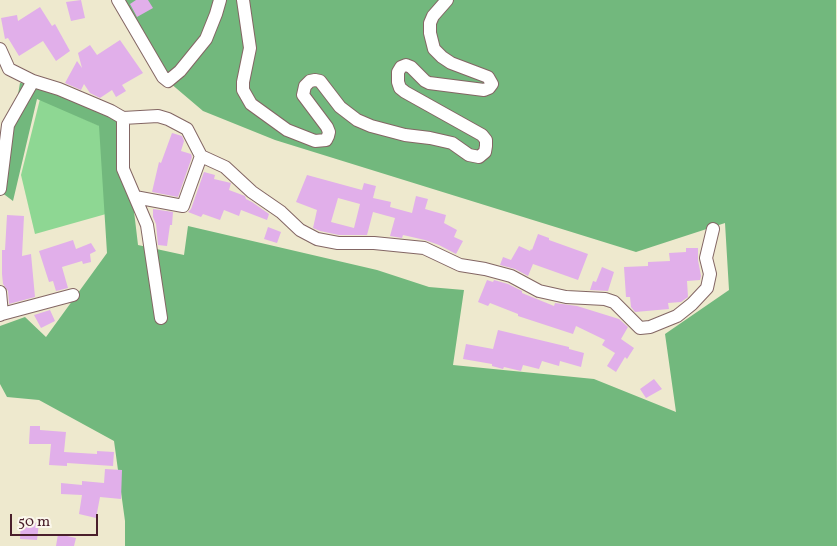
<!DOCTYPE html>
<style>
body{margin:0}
#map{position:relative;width:837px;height:546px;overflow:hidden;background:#eee9ce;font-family:Vollkorn,serif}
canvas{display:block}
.scale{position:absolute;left:10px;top:514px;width:88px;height:22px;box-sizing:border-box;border:2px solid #4a1f2b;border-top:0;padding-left:6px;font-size:15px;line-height:18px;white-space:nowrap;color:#4a1f2b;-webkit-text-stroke:4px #fbf7ec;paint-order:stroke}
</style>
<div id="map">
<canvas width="837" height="546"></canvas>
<div class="scale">50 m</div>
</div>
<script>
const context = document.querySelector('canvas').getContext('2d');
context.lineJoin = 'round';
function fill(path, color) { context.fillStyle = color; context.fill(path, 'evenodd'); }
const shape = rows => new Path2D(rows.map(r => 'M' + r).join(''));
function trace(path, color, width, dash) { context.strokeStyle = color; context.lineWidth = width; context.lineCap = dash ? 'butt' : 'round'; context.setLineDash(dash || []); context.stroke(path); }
fill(shape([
 [40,99,100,126,106,214,35,234,21,175]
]), '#8ed793');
fill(shape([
 [119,0,836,0,837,546,125,546,125,521,114,441,39,400,7,397,0,384,0,326,25,317,46,337,107,253,99,126,37,99,13,201,1,192,20,83,70,89,123,118,138,245,184,255,188,226,377,270,429,287,464,290,453,365,594,379,676,412,665,334,729,290,725,223,636,252,275,140,203,111,163,77]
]), '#72b87d');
fill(shape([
 [81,0,85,18,71,21,66,2],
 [136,0,148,0,153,8,137,17,130,4],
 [40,7,52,26,55,24,70,51,56,61,43,41,19,56,8,38,5,39,1,18,17,15,18,21],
 [120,40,143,73,122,85,126,91,116,97,112,90,100,98,90,93,84,84,81,90,65,83,77,61,82,68,78,53,90,45,97,55],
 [172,133,182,136,184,141,181,151,191,154,192,157,178,197,152,192,159,162,161,163],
 [204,172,215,175,214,179,231,183,229,190,245,196,246,199,252,202,269,214,267,220,241,210,239,216,224,210,220,220,203,214,201,217,188,212,191,209],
 [307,175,362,190,364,183,376,186,373,198,391,202,390,207,412,213,416,196,428,199,425,209,446,215,444,223,457,230,454,237,463,241,456,254,439,245,425,240,403,235,402,238,390,236,395,218,373,212,367,235,339,235,320,231,313,228,317,210,296,202],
 [338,198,360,204,354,228,331,222],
 [153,209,173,212,172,225,170,225,167,246,158,245,156,224,153,217],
 [7,215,24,216,22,256,31,254,35,297,9,304,8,291,3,284,2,274,2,250,5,250],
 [268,227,281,232,277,243,264,239],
 [538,234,549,238,549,240,588,254,578,280,533,264,528,276,515,269,500,265,503,257,511,260,519,246,530,251,531,249,532,250],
 [73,240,76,249,91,243,96,251,90,254,91,262,83,264,82,261,62,267,68,288,56,291,53,281,49,282,39,251],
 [686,248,698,248,698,260,701,276,700,280,687,281,688,297,681,302,668,303,669,309,635,312,631,307,630,297,626,297,624,267,648,266,648,262,670,261,669,253,686,252],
 [602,267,614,272,608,291,590,290,593,281,596,282],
 [487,280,493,282,494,280,508,284,522,291,522,293,554,306,555,303,577,306,619,319,628,327,621,339,634,348,627,359,625,357,616,372,607,366,615,353,602,345,605,340,576,326,573,334,518,316,518,314,490,303,488,306,478,302],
 [50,310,55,321,41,328,34,315],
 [498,330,569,347,569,349,584,353,581,367,560,361,559,366,542,361,539,369,523,365,521,371,504,367,503,369,492,366,492,364,463,359,466,344,493,349],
 [654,379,662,389,646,398,640,389],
 [30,426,40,426,40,430,66,432,64,452,97,454,97,451,114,452,113,466,67,463,67,466,49,465,51,444,29,444],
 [105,469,122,470,121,499,100,497,96,518,79,514,82,495,61,494,61,483,82,485,82,481,104,483],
 [21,522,39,523,37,540,20,539],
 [58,534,76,538,74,546,56,546]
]), '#e1afea');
const minor = shape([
 [118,0,163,77,168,81,180,71,206,39,216,14,220,0],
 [243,0,250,48,243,82,243,90,251,104,287,130,315,141,326,140,328,136,329,132,327,127,303,95,305,86,310,81,315,80,320,81,340,107,357,120,371,126,405,135,430,138,452,143,469,155,479,157,485,152,486,146,486,140,482,135,405,92,400,88,398,82,398,72,401,67,406,65,411,67,425,81,429,83,484,90,489,88,492,84,488,77,451,63,442,57,434,49,430,33,430,23,433,16,447,0],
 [0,49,9,69,33,81,59,89,111,111,123,118,158,116,168,119,187,129,201,156,225,167,252,192,281,212,300,230,317,239,338,243,374,243,424,248,460,265,485,269,511,276,539,291,566,297,605,299,614,302,640,328,650,327,677,316,692,304,707,288,710,274,706,258,713,229],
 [123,118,123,169,147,225,161,318],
 [0,189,8,125,33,81],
 [135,197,183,206,201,156],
 [0,292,2,314,0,315],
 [2,314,73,295]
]);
trace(minor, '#836664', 14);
trace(minor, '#fff', 12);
</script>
